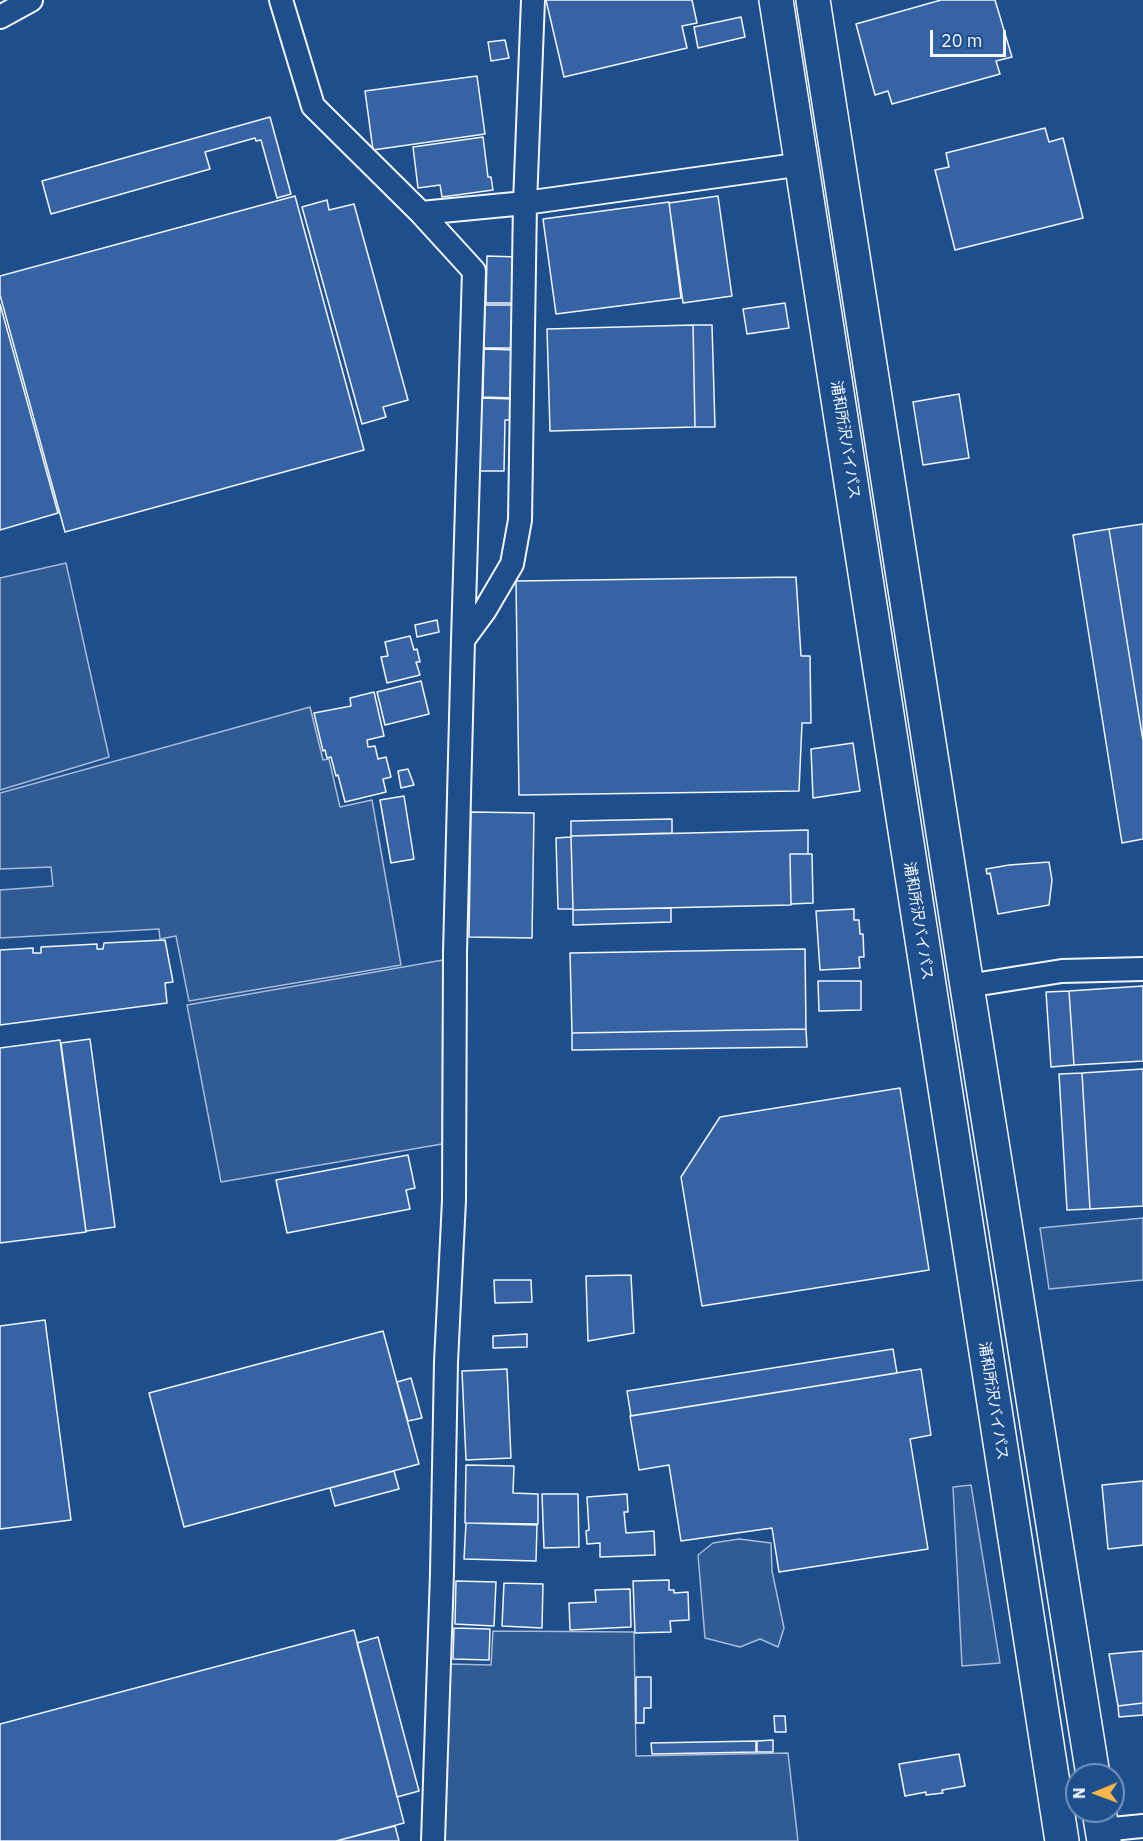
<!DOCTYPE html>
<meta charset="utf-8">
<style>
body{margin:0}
#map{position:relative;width:1143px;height:1841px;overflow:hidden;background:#1f4e8c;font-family:"IBM Plex Sans",sans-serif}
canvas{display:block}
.north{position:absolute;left:1065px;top:1763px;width:60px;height:60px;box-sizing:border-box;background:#1f4e8c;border:2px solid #7391ba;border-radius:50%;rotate:269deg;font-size:16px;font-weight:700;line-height:24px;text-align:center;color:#f2f6ff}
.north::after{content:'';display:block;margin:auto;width:21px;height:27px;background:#ffb74d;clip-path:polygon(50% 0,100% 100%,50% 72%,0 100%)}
.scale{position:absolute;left:930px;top:30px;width:76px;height:27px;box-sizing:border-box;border:3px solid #f2f6ff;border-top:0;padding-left:8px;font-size:18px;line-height:21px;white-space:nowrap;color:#f2f6ff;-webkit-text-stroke:4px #1f4e8c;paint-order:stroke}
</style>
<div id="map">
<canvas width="1143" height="1841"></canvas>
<div class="north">N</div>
<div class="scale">20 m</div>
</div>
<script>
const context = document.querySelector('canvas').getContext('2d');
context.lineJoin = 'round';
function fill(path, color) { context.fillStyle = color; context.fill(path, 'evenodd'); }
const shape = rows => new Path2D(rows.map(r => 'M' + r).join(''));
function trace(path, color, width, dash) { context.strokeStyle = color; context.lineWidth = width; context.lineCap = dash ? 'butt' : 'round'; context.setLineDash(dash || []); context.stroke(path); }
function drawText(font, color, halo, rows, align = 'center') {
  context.font = font + ' "IBM Plex Sans","Noto Sans JP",sans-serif'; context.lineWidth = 4.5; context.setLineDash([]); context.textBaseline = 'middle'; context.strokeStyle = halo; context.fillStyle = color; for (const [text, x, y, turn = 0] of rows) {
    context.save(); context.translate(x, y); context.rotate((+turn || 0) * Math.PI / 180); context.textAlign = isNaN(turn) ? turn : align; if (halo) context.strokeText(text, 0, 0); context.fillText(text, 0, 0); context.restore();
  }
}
const built = shape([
 [66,563,109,757,0,790,0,578,66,563],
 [310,707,323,760,329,759,340,807,372,800,401,965,189,1001,176,936,160,939,159,929,0,938,0,890,53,886,51,867,0,869,0,793,310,707],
 [443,960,442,1144,221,1182,187,1005,443,960],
 [1143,1218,1143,1280,1049,1289,1040,1228,1143,1218],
 [971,1485,1000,1663,962,1666,953,1487,971,1485],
 [739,1539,771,1543,772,1571,784,1628,778,1647,760,1639,740,1647,705,1638,698,1555,713,1543,739,1539],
 [493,1631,634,1632,636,1756,788,1753,798,1841,441,1841,450,1664,491,1665,493,1631]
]);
fill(built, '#305b95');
trace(built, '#a8bbd7', 1.5);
const building = shape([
 [546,0,692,0,697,23,682,26,687,48,564,77,546,0],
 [941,0,995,0,1012,57,996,61,1000,74,892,104,888,91,875,95,856,24,941,0],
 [741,17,745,37,698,48,694,27,741,17],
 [505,40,509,58,491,61,488,42,505,40],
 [477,76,485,134,373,150,365,91,477,76],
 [270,117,291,194,277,198,261,140,256,141,255,138,205,152,210,169,51,214,42,181,270,117],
 [1045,128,1049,142,1063,138,1083,218,955,250,935,170,949,167,946,153,1045,128],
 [483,137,488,177,491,177,493,190,442,197,440,185,418,188,413,147,483,137],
 [295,196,364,450,65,532,0,295,0,276,295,196],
 [718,196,732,296,683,303,669,203,718,196],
 [327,200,329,210,354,204,408,400,383,407,386,417,362,424,302,207,327,200],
 [669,202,681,298,556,314,543,219,669,202],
 [487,256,518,257,517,303,486,303,487,256],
 [785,303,789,328,747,334,743,309,785,303],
 [0,304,58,513,0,530,0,304],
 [485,305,516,305,515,348,484,348,485,305],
 [693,325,712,325,715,427,695,427,693,325],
 [693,325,695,427,550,431,547,329,693,325],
 [484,349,515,350,515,398,483,397,484,349],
 [959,394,969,458,923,465,913,402,959,394],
 [481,398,513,399,513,420,505,420,504,471,480,471,481,398],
 [1143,524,1143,741,1109,529,1143,524],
 [1109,529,1143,741,1143,839,1122,843,1073,535,1109,529],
 [796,577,801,656,810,656,811,723,802,723,799,791,519,795,516,581,796,577],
 [437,620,439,632,417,637,415,625,437,620],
 [410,636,414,650,417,649,420,662,416,662,420,675,387,683,381,657,388,656,385,642,410,636],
 [421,681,429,714,385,725,377,692,421,681],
 [374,692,384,736,367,740,368,747,375,746,378,759,386,757,391,777,383,779,386,792,345,802,338,775,336,776,331,757,327,758,325,750,323,751,314,713,351,706,350,698,374,692],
 [853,743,860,791,813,798,811,749,853,743],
 [408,769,414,785,401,788,398,771,408,769],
 [404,796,414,859,391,863,380,800,404,796],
 [471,812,534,813,532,938,469,937,471,812],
 [672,819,672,833,571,836,571,821,672,819],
 [808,830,808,854,790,854,791,905,573,910,571,836,808,830],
 [571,837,573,909,558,909,556,838,571,837],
 [790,854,812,854,813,903,791,904,790,854],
 [1049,862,1052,880,1049,905,998,914,990,873,987,874,986,869,1009,865,1049,862],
 [671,908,671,922,573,925,573,910,671,908],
 [854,909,854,920,859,920,860,934,863,934,864,957,859,957,860,968,820,970,816,911,854,909],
 [165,940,173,982,165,983,167,1003,0,1025,0,950,33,948,33,953,41,953,41,947,97,944,97,949,103,949,104,943,165,940],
 [805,949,806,1029,572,1033,570,953,805,949],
 [818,981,861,981,861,1010,819,1011,818,981],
 [1143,986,1143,1061,1074,1065,1069,991,1143,986],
 [1069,991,1074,1065,1051,1067,1046,992,1069,991],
 [806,1029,807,1047,572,1050,572,1033,806,1029],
 [90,1039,115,1227,86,1231,61,1043,90,1039],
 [60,1040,86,1232,0,1243,0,1048,60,1040],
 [1143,1069,1143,1206,1090,1209,1082,1073,1143,1069],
 [1082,1073,1090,1209,1067,1210,1059,1074,1082,1073],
 [900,1088,929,1270,702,1306,681,1177,720,1117,900,1088],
 [408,1155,415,1188,406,1190,410,1209,287,1233,276,1180,408,1155],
 [631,1275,634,1333,588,1341,586,1276,631,1275],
 [494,1280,531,1280,532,1302,495,1303,494,1280],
 [45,1320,71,1520,0,1529,0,1326,45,1320],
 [383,1331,419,1464,184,1527,149,1393,383,1331],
 [527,1334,527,1347,493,1348,493,1336,527,1334],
 [893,1349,897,1373,631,1416,627,1391,893,1349],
 [507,1369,511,1458,466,1460,462,1371,507,1369],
 [921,1369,931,1435,910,1439,928,1549,779,1572,772,1528,681,1541,669,1465,639,1470,630,1416,921,1369],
 [411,1378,422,1418,408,1421,397,1382,411,1378],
 [466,1465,514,1466,513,1493,538,1494,538,1524,465,1523,466,1465],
 [394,1471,399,1489,335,1506,330,1488,394,1471],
 [1143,1481,1143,1545,1108,1549,1102,1485,1143,1481],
 [542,1494,578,1494,579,1547,544,1548,542,1494],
 [627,1494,628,1512,624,1512,626,1533,654,1531,655,1555,600,1557,600,1543,587,1544,586,1531,589,1530,587,1497,627,1494],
 [466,1523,537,1525,536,1561,464,1559,466,1523],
 [669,1580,669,1590,674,1590,674,1593,688,1592,689,1620,670,1621,671,1632,635,1633,633,1581,669,1580],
 [456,1581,496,1582,494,1626,455,1624,456,1581],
 [504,1583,543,1584,542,1628,502,1626,504,1583],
 [630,1589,631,1627,570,1630,569,1603,596,1602,595,1590,630,1589],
 [454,1628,490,1629,489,1660,453,1659,454,1628],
 [354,1630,404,1823,336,1841,0,1841,0,1724,354,1630],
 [378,1637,419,1791,397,1797,357,1643,378,1637],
 [1143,1651,1143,1703,1118,1706,1109,1654,1143,1651],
 [636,1677,651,1677,651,1708,644,1708,644,1723,636,1723,636,1677],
 [1143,1703,1143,1715,1119,1717,1118,1706,1143,1703],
 [774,1716,785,1716,786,1732,775,1732,774,1716],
 [773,1740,773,1752,757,1752,757,1741,773,1740],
 [756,1741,756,1752,652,1754,651,1743,756,1741],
 [959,1754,965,1786,942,1790,943,1793,926,1795,926,1792,905,1796,899,1764,959,1754],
 [395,1826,399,1841,336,1841,395,1826]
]);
fill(building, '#3563a3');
trace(building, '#f2f6ff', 1.5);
const minor = shape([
 [281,0,313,106,421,213,474,271,463,640],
 [0,17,31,0],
 [421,213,525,203,803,164],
 [967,986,1062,971,1143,969],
 [1102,1830,1143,1826],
 [433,1841,442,1573,446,1362,454,1200,455,953,463,640,485,610,512,564,520,520,525,203,533,0]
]);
const trunk = shape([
 [776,0,1062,1841],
 [813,0,967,986,1093,1775],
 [1099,1811,1104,1841]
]);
trace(minor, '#f2f6ff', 26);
trace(trunk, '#f2f6ff', 36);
trace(minor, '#1f4e8c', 22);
trace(trunk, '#1f4e8c', 33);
drawText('15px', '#f2f6ff', '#1f4e8c', [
 ["浦和所沢バイパス",845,440,81],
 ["浦和所沢バイパス",918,921,81],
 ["浦和所沢バイパス",993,1401,81]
]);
</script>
